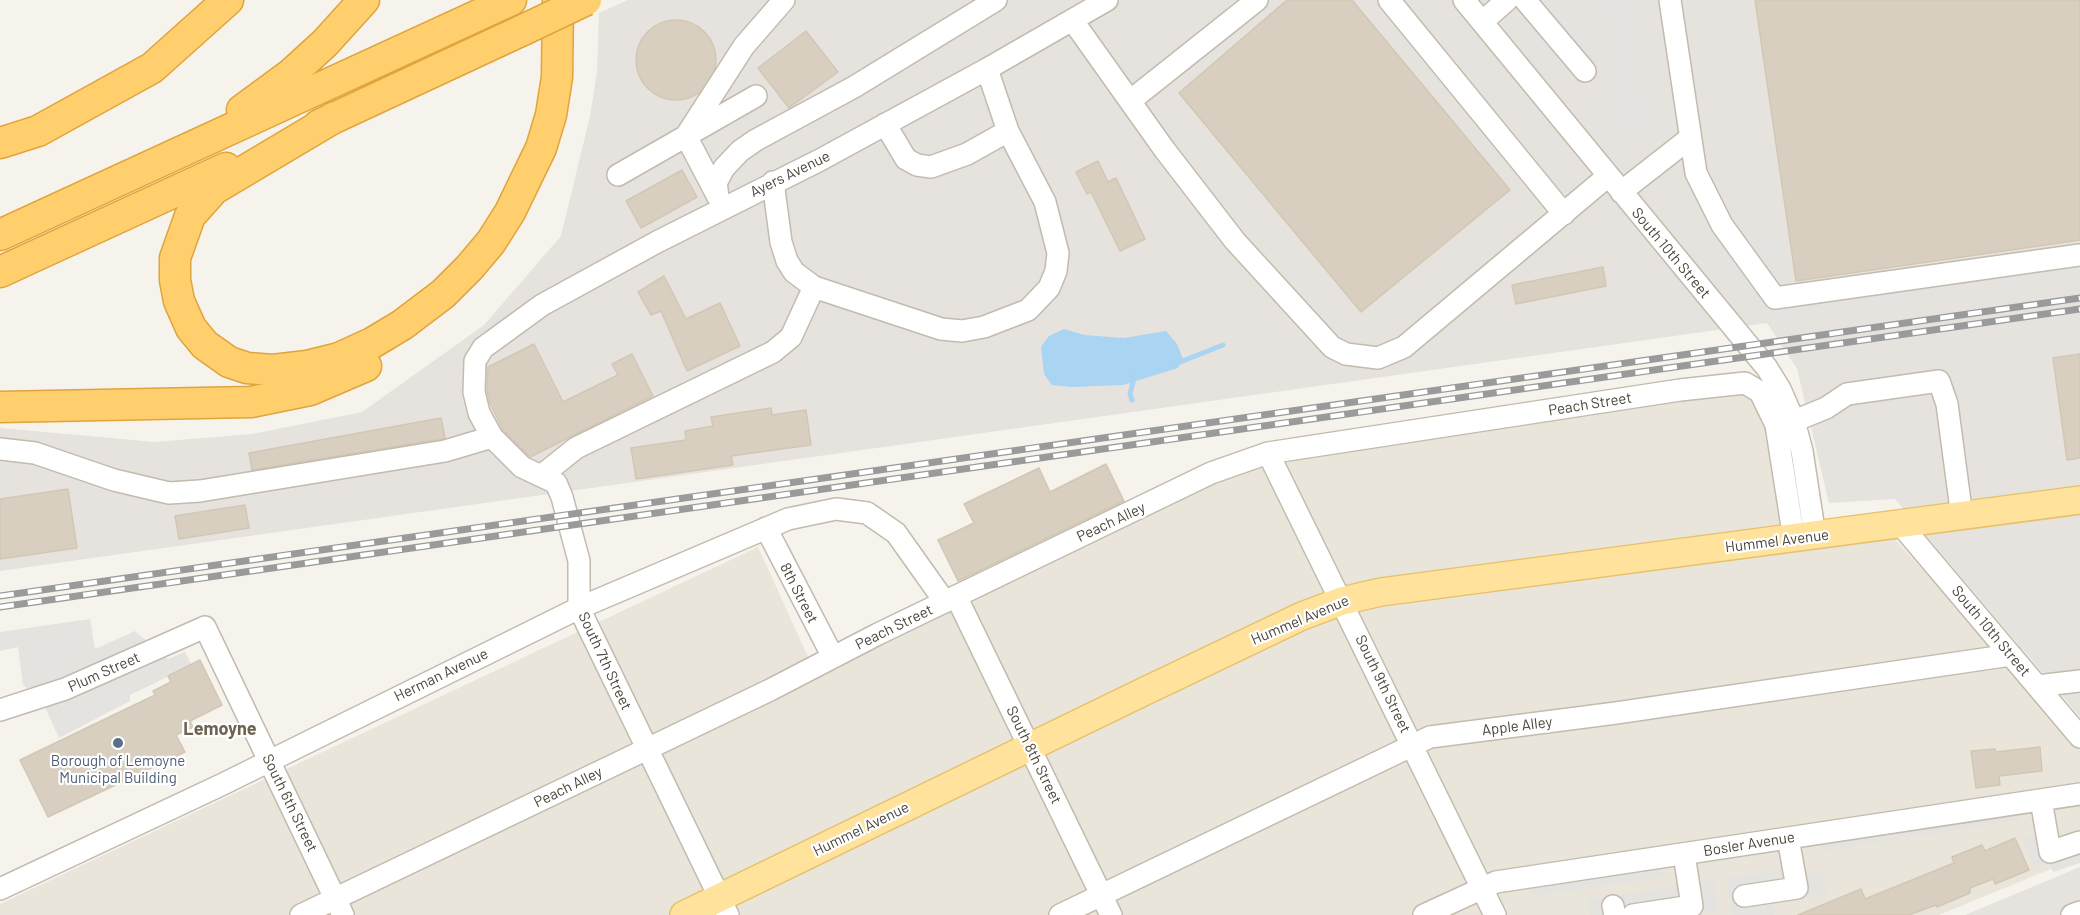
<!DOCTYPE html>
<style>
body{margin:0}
canvas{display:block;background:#f6f3ec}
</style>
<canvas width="2080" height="915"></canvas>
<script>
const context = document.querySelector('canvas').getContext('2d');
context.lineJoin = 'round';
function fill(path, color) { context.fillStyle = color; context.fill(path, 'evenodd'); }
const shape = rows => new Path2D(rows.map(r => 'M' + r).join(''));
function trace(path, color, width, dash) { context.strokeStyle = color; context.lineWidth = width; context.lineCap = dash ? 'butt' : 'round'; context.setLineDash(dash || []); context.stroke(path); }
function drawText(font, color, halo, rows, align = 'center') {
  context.font = font + ' Barlow,sans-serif'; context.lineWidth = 4.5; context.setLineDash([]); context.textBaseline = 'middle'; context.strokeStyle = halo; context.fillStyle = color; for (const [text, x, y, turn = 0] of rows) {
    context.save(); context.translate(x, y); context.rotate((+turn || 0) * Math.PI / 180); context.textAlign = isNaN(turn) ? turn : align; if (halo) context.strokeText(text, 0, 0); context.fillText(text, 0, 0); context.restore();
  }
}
fill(shape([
 [1747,371,1768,421,1796,547,1890,534,2080,742,2080,857,1939,915,0,915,0,904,758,547,809,659,1267,443]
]), '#eae5da');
fill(shape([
 [628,0,2080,0,2080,717,1895,499,1829,503,1797,369,1767,323,0,571,0,428,155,442,252,434,362,412,484,325,561,236,590,116,597,72,599,13],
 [2080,867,2080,915,1965,915]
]), '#e6e2dd');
fill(shape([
 [1518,0,1557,0,1595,44,1556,76,1511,22,1526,9],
 [1598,0,1635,0,1653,137,1618,143],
 [1720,225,1730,238,1780,230,1789,286,2080,241,2080,277,2000,289,1996,267,1965,271,1968,294,1773,323,1771,312,1759,321,1698,241],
 [90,619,95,649,135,631,168,659,185,652,192,665,130,695,130,701,59,738,42,701,23,685,18,647,0,651,0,632],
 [2013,806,2021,820,1821,851,1814,837],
 [2051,828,2056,840,2080,832,2080,863,2053,872,2049,860,2033,866,2023,838],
 [1655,864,1665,877,1535,896,1525,884],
 [1792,868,1810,873,1822,872,1826,894,1772,903,1774,915,1732,915,1726,878],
 [1714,880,1719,911,1701,915,1590,915,1588,900]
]), '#e5e3e0');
fill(shape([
 [1064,329,1084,335,1124,338,1166,331,1177,344,1183,359,1178,368,1123,385,1072,387,1052,385,1044,374,1041,347,1049,336]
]), '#a9d4f2');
trace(shape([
 [1175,364,1223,345],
 [1132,400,1130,394,1134,378]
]), '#a9d4f2', 5);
const building = shape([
 [1287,0,1352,0,1510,190,1361,312,1179,93,1287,0],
 [1755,0,2080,0,2080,240,1796,281,1755,0],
 '636 60a40 40 0 1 1 80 0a40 40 0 1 1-80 0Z',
 [806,31,838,72,789,108,758,68,806,31],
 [1098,161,1108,182,1116,178,1145,239,1120,251,1091,192,1087,194,1076,172,1098,161],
 [682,170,697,197,641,228,626,201,682,170],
 [1603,267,1606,286,1516,304,1512,285,1603,267],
 [664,276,686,319,720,303,740,346,687,371,661,311,651,315,638,292,664,276],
 [534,344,563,402,618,375,612,364,632,354,653,396,530,457,503,430,490,403,487,391,488,367,534,344],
 [2080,354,2080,458,2067,460,2053,358,2080,354],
 [771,408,772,415,806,410,811,445,731,456,733,465,636,479,631,448,686,440,685,431,713,426,711,417,771,408],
 [441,418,445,438,442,439,252,470,249,453,441,418],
 [1106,464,1124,501,958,581,938,540,974,523,964,504,1039,468,1050,492,1106,464],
 [68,489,77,548,0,559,0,499,68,489],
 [245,505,249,528,179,539,175,516,245,505],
 [200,660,222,705,190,721,193,727,176,735,185,752,48,817,20,760,155,695,153,691,171,682,168,676,200,660],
 [2040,747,2042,771,1999,776,2000,785,1976,788,1971,751,1995,749,1996,752,2040,747],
 [2015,838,2029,870,1995,884,1993,879,1970,888,1970,893,1937,907,1936,905,1909,915,1798,915,1861,889,1865,899,1954,863,1952,857,1982,845,1985,851,2015,838]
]);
fill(building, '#d8cfc1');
trace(building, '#d3c7b4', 1.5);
const minor = shape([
 [1389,0,1564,214],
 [1464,0,1767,368,1780,389,1794,421,1802,451,1815,536],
 [1525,0,1585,71],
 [1670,0,1696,173,1722,225,1775,298,2080,255],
 [1073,21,1164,149,1235,241,1332,347,1346,354,1378,358,1404,347,1608,176],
 [1482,22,1507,0],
 [1130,101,1257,0],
 [885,124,906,159,917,165,931,167,967,154,1008,131],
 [618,175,756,96],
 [773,182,781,242,787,261,794,272,814,287,941,329,962,331,984,327,1028,310,1049,288,1056,271,1058,253,1045,202,1008,131,987,69],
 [1621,192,1690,138],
 [718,196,716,183,724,168,740,151,756,140,854,87,996,0],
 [718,197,686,136,744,46,784,0],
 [1794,421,1826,408,1847,394,1939,381,1947,404,1962,517],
 [0,449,35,453,114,480,169,493,200,491,445,451,492,437],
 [1268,453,1495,915],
 [541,476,576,448,773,352,791,337,814,287],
 [1901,525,2080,737],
 [766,528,833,657],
 [956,596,1111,915],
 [2037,686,2080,681],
 [0,710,65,689,205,627,343,915],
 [2041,800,2050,852,2080,842],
 [0,889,221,785,579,608,788,519,836,509,867,513,896,533,945,602],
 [1744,896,1797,888,1788,838],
 [1613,906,1615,915],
 [301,915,770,690,878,634,1211,473,1268,453,1680,390,1745,383,1760,392,1776,425,1794,539],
 [728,915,579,608,579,561,562,497,556,483,522,467,492,437,479,413,474,392,475,361,483,348,542,305,657,242,820,160,987,69,1107,0],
 [1060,915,1430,737,1616,713,2011,655],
 [1424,915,1496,882,2080,794],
 [1633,915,1692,906,1684,854],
 [2072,915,2080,912]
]);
const major = shape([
 [684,915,1143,692,1302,616,1342,601,1381,592,2080,500]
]);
const highway = shape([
 [242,110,291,74,325,43,364,0],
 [335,117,214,189,190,216,175,258,175,280,179,301,191,328,205,345,229,362,247,368,273,370,307,366,339,358,372,343,402,325,443,294,469,268,491,242,510,212,541,148,551,115,557,77,558,0],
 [319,125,523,30],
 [0,143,38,131,152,68,228,0],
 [0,235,511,0],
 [0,272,226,168],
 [0,407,251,402,310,390,366,366]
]);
trace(minor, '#c2bbae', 24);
trace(major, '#e6c16a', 30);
trace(highway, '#e0a43c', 33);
trace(minor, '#fff', 21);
trace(major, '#ffe39c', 27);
trace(highway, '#ffcf6e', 30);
const rail = shape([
 [0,596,2080,298],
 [0,607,2080,309]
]);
trace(rail, '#9a9a9a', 7);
trace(rail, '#fff', 4.5, [14]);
const highwayBridge = shape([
 [523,30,586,0]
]);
trace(highwayBridge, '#e0a43c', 33, []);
trace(highwayBridge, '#ffcf6e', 30);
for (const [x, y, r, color] of [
 [118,743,6,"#5c6f8a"]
]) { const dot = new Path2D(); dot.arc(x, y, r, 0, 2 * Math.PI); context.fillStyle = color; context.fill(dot); trace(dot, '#fff', 2); }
drawText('15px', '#4b4439', '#fff', [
 ["Ayers Avenue",790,174,-26],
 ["South 10th Street",1671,253,50],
 ["Peach Street",1590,404,-9],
 ["Peach Alley",1111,522,-25],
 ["Hummel Avenue",1777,541,-7],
 ["8th Street",799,593,63],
 ["Hummel Avenue",1300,620,-23],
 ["Peach Street",894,627,-26],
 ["South 10th Street",1991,631,50],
 ["South 7th Street",605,661,65],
 ["Plum Street",104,672,-24],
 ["Herman Avenue",441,675,-26],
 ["South 9th Street",1383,684,64],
 ["Apple Alley",1517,726,-7],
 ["South 8th Street",1034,755,64],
 ["Peach Alley",568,787,-26],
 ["South 6th Street",290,803,64],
 ["Hummel Avenue",861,829,-26],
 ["Bosler Avenue",1749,844,-9]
]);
drawText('15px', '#4e5e75', '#fff', [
 ["Borough of Lemoyne",118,761],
 ["Municipal Building",118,778]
]);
drawText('bold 18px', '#6e6250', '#fff', [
 ["Lemoyne",220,729]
]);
</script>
